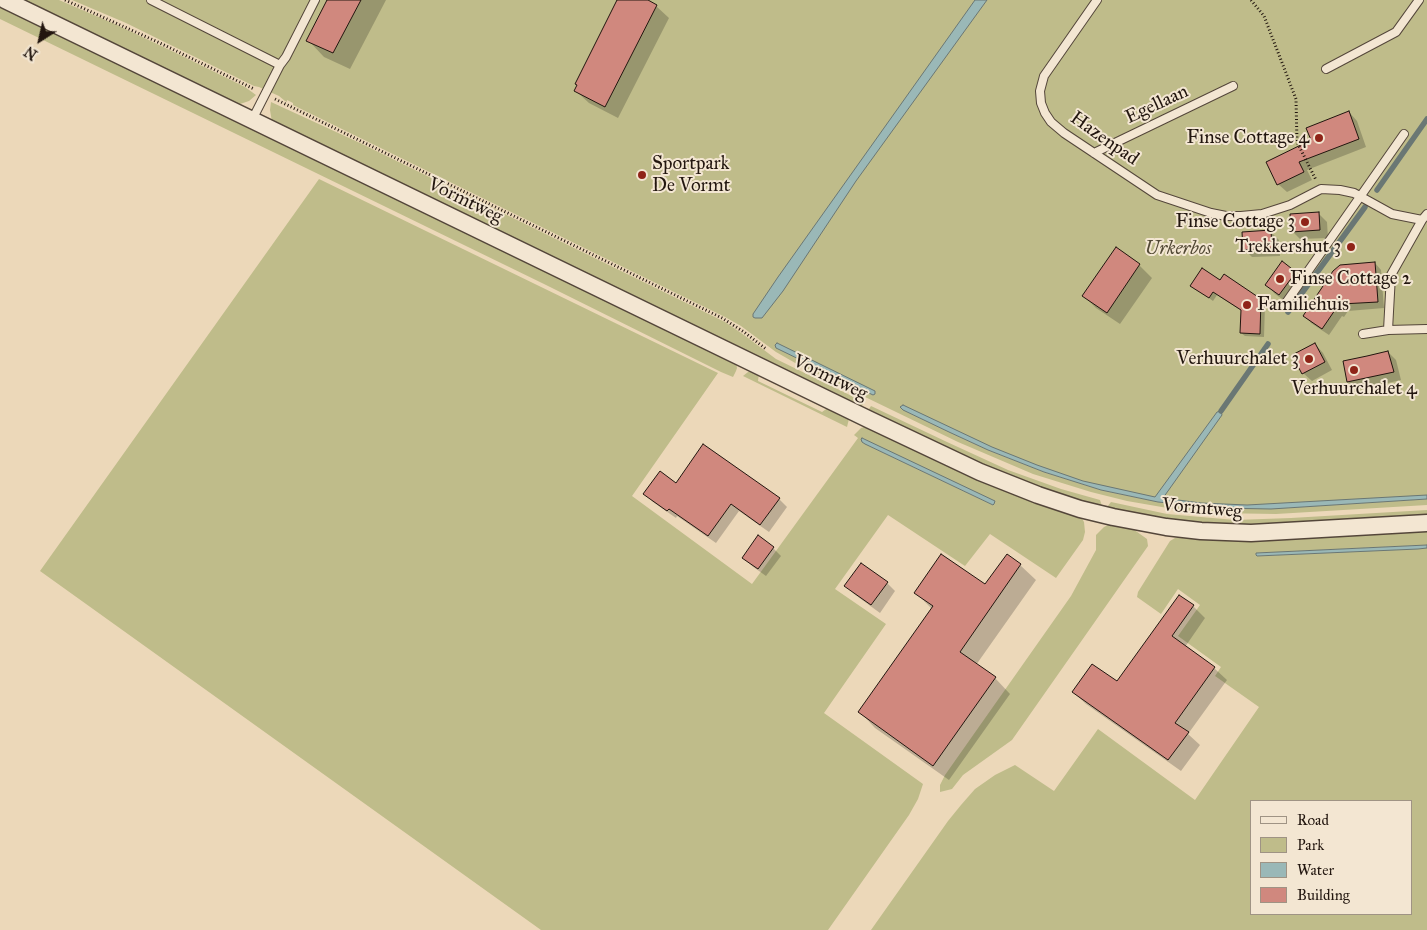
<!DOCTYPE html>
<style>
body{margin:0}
#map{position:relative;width:1427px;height:930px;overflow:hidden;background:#ecd8b9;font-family:"IM FELL Great Primer",serif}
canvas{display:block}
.legend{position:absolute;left:1250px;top:800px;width:162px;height:115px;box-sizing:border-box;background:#f3e6d2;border:1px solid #9f9384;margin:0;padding:6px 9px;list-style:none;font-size:15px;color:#22160f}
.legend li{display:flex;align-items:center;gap:10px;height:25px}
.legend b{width:25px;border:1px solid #9f9384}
.north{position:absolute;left:15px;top:15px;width:50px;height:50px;-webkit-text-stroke:4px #f3e6d2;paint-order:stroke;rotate:215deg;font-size:14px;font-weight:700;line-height:20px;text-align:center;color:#22160f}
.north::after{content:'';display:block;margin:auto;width:18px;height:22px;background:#22160f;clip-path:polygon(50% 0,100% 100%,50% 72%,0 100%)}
</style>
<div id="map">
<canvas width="1427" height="930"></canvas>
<ul class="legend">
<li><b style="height:6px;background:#f3e6d2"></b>Road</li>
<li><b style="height:14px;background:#bfbc8a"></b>Park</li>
<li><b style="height:14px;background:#9ab8b7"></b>Water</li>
<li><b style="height:14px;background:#d0887e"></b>Building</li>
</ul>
<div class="north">N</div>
</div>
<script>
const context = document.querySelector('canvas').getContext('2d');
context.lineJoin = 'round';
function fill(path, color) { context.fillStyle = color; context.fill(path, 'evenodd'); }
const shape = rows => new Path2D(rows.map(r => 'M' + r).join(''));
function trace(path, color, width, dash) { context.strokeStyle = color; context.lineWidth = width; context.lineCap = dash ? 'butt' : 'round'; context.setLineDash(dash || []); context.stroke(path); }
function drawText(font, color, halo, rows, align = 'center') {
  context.font = font + ' "IM FELL Great Primer",serif'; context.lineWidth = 4; context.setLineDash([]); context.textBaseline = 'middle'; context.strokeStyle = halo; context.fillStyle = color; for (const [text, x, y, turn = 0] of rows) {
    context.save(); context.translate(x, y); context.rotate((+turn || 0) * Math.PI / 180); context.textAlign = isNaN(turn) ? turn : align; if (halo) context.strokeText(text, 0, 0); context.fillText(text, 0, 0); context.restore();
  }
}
fill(shape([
 [20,0,59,0,117,25,176,53,245,87,256,95,249,101,237,105],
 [72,0,1427,0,1427,498,1350,503,1237,506,1159,501,1046,472,903,410,988,450,1044,472,1101,490,1158,502,1217,508,1283,508,1427,499,1427,505,1276,514,1214,513,1185,511,1127,501,1091,492,1033,474,958,442,797,364,776,352,741,326,725,317,293,105,293,103,287,100,287,102,285,101,279,96,259,87,254,86,126,23],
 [775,347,875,393,873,395],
 [0,5,736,363,737,368,736,371,733,377,721,372,544,284,0,19],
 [271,102,360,143,725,322,744,335,776,359,864,402,860,410,272,122,270,110],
 [319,179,718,373,632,496,752,584,858,438,854,435,861,428,867,426,1081,517,1084,522,1085,532,1083,540,1056,578,990,534,965,566,888,515,835,589,886,624,824,713,923,784,918,799,909,815,828,930,541,930,40,571],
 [865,444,994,504,993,505],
 [753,371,759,373,758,381,822,412,829,407,847,416,849,419,847,427,743,376,748,372],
 [871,406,947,442,1008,470,1061,489,1100,500,1102,506,1059,495,997,473,867,412],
 [1111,502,1167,514,1235,520,1291,518,1427,510,1427,517,1252,527,1194,523,1141,515,1107,507],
 [1110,524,1133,529,1147,539,1148,546,1012,740,963,775,952,789,940,792,940,785,945,775,1071,596,1096,550,1096,535,1104,527],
 [1427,529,1427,545,1257,553,1256,555,1257,556,1427,548,1427,930,871,930,948,821,961,805,975,789,995,775,1015,765,1054,791,1098,729,1195,800,1259,707,1215,676,1221,667,1178,636,1200,605,1178,589,1161,614,1137,597,1138,592,1170,541,1175,538,1182,537],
 [1251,801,1411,801,1411,914,1251,914]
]), '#bfbc8a');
const water = shape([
 [975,0,987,0,856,181,783,291,762,318,755,318,753,317,753,314,778,277,975,0],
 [777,343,875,391,875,394,873,395,776,348,775,345,777,343],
 [903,405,992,447,1037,465,1083,481,1155,497,1217,412,1221,411,1222,415,1163,498,1201,503,1247,505,1427,495,1427,499,1271,509,1217,508,1158,502,1101,490,1044,472,988,450,949,432,903,410,900,407,903,405],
 [862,438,995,501,994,504,993,505,865,444,862,442,861,439,862,438],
 [1427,545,1427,548,1418,549,1257,556,1256,555,1256,553,1427,545]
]);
fill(water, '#9ab8b7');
trace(water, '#6a7774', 1);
fill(shape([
 [328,0,386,0,350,69,324,57,308,40],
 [619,0,645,0,656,6,669,18,618,118,589,103,576,91],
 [1349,112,1357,121,1366,147,1307,170,1312,180,1287,192,1278,184,1312,141],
 [1319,214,1327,222,1328,238,1300,239,1292,231],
 [1270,231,1279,240,1280,256,1252,257,1244,249],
 [1116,249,1139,265,1152,278,1120,324,1096,308,1084,296],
 [1375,263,1381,270,1384,308,1348,311,1344,317,1342,316,1329,335,1311,323,1305,316],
 [1295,273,1303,281,1288,303,1275,294,1267,285],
 [1220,282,1261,300,1265,305,1264,337,1245,336,1241,333,1242,311,1217,295,1213,301,1192,286],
 [1315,344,1323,353,1332,370,1312,381,1303,373],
 [1388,352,1396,360,1401,380,1357,390,1348,382],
 [645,494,779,499,787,507,769,532,739,511,716,543,677,516,676,518,653,502],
 [773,548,781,556,766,576,752,566,744,558],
 [861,565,887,583,895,591,880,613,854,594,846,586],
 [1020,565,1036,580,976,665,995,678,1010,694,949,780,875,728,860,712,932,609,915,592,985,586],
 [1193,606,1205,618,1185,647,1214,668,1227,680,1188,734,1200,745,1181,771,1086,704,1073,692,1117,683]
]), '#0003');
trace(shape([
 [1377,190,1427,119],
 [1288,312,1365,207],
 [1221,411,1268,344]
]), '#6a7774', 5.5);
const building = shape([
 [327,0,361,0,333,53,306,41,327,0],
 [617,0,648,0,657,5,605,107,574,91,577,85,575,84,617,0],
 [1349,111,1359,139,1299,162,1304,172,1277,185,1266,162,1311,140,1306,128,1349,111],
 [1319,212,1320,230,1291,232,1290,214,1319,212],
 [1271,230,1272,248,1243,250,1242,232,1271,230],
 [1116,247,1140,264,1107,313,1082,296,1116,247],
 [1282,261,1296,272,1279,295,1265,285,1282,261],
 [1375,262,1378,302,1341,304,1336,311,1335,310,1322,329,1303,316,1333,271,1340,265,1375,262],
 [1202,268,1220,280,1224,274,1261,299,1260,334,1240,333,1241,310,1213,292,1209,298,1190,286,1202,268],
 [1315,343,1325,362,1302,374,1292,355,1315,343],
 [1388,351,1394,372,1347,382,1343,361,1367,356,1388,351],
 [703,444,780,498,760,525,731,504,708,536,669,509,667,511,643,494,660,471,676,483,703,444],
 [758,535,774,547,758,569,742,558,758,535],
 [941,554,985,584,1007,554,1021,564,960,652,996,677,933,766,858,712,933,606,914,593,941,554],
 [861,563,888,582,871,605,844,586,861,563],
 [1179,595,1194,605,1172,636,1215,667,1175,723,1189,732,1168,760,1072,692,1092,664,1117,681,1179,595]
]);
fill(building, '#d0887e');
trace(building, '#22160f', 1);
const service = shape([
 [151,0,280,65],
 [1097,0,1044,76,1040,91,1041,103,1045,113,1051,122,1064,133,1157,195,1211,213,1226,216,1241,216,1262,214,1290,205,1321,189,1340,190,1354,193,1392,214,1422,220,1427,214],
 [1326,69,1396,32,1419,0],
 [252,120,280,65,286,57,315,0],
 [1094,153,1233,86],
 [1422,220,1391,275,1388,330,1427,329],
 [1283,307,1404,134],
 [1363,334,1388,330]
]);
const minor = shape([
 [5,0,870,420,980,472,1038,495,1080,509,1113,517,1166,527,1201,531,1251,533,1427,523]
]);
trace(service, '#54463a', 10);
trace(minor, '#54463a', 19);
trace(shape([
 [65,0,162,44,254,89],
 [1251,0,1264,16,1296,99,1297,142,1316,180],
 [275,99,722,318,744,332,766,349]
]), '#22160f', 3, [1, 2.5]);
trace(service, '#f3e6d2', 8);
trace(minor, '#f3e6d2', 16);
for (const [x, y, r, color] of [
 [1319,138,5,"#8f2418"],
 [642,175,5,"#8f2418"],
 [1305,222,5,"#8f2418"],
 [1351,247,5,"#8f2418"],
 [1280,279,5,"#8f2418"],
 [1247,305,5,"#8f2418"],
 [1309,359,5,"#8f2418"],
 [1354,370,5,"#8f2418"]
]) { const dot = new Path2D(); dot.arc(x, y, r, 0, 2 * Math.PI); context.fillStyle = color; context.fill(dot); trace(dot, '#f3e6d2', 2); }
drawText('19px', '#22160f', '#f3e6d2', [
 ["Egellaan",1157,105,-25],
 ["Hazenpad",1104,139,35],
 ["Vormtweg",465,201,26],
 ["Vormtweg",830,378,26],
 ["Vormtweg",1202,509,5]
]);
drawText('19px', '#22160f', '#f3e6d2', [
 ["Finse Cottage 4",1309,138],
 ["Sportpark",652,164,"left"],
 ["De Vormt",652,186,"left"],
 ["Finse Cottage 3",1295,222],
 ["Trekkershut 3",1341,247],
 ["Finse Cottage 2",1290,279,"left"],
 ["Familiehuis",1257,305,"left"],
 ["Verhuurchalet 3",1299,359],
 ["Verhuurchalet 4",1354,389,"center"]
], 'right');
drawText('italic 19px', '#514834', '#f3e6d2', [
 ["Urkerbos",1178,249]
]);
</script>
